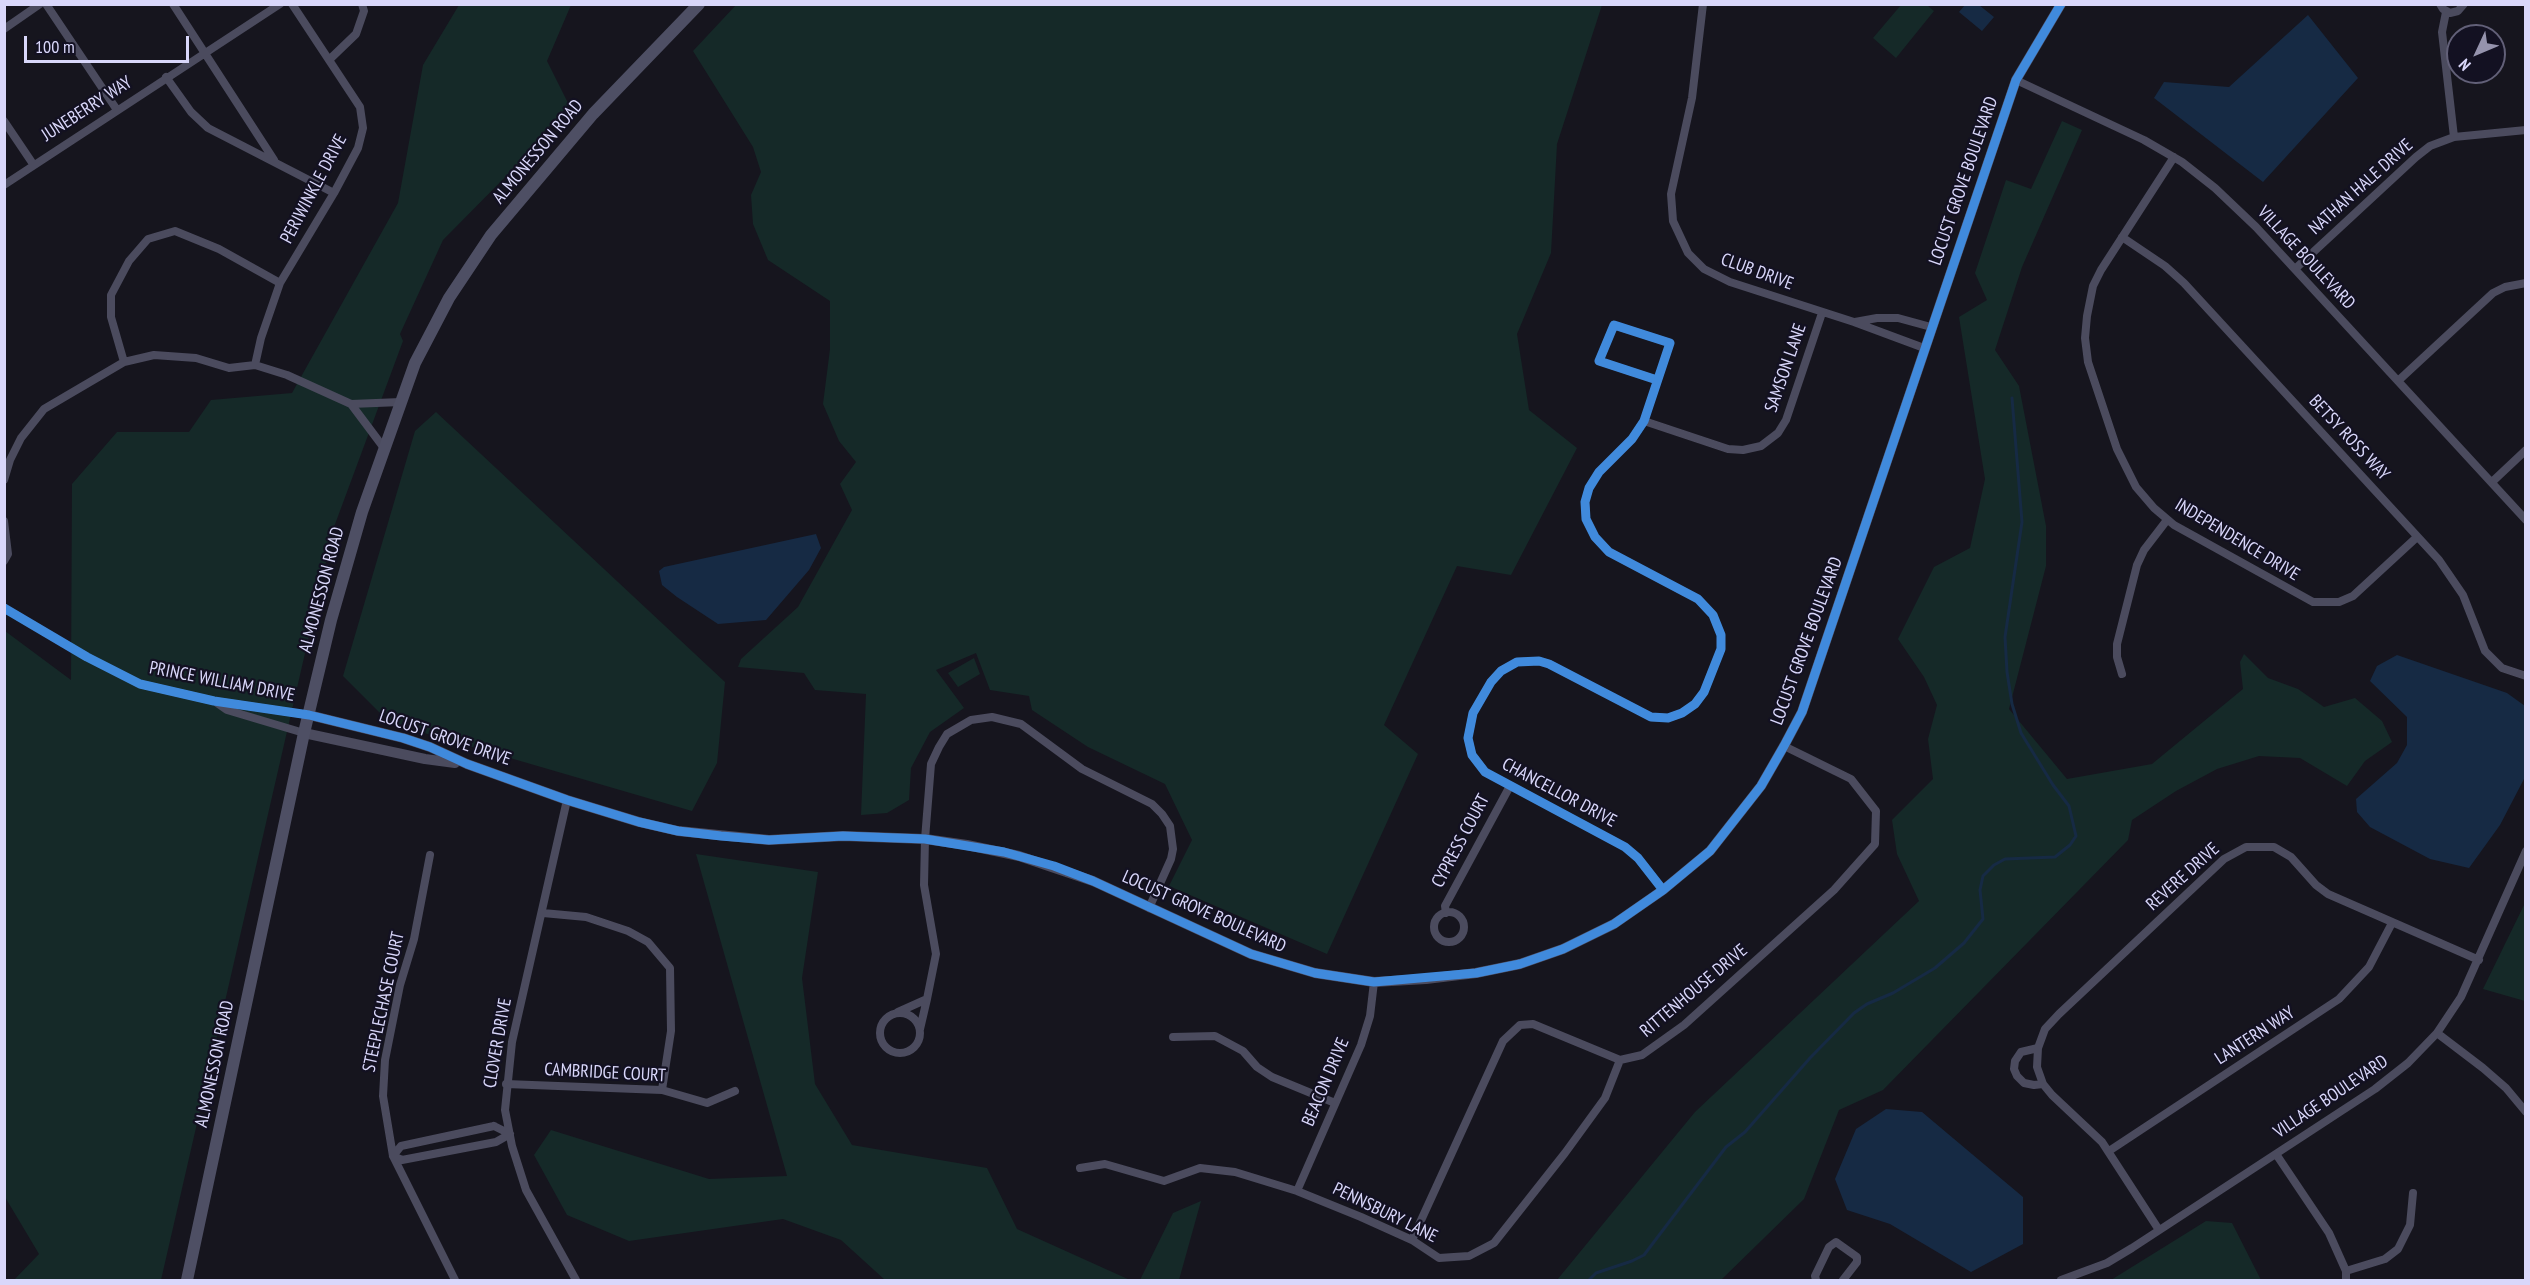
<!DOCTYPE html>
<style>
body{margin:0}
#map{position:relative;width:2530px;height:1285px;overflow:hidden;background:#16151e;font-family:"PT Sans Narrow",sans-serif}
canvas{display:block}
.frame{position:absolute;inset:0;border:6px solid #d9d7fa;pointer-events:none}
.north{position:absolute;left:2446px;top:24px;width:60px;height:60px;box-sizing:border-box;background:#131122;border:2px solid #626078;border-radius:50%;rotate:226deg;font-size:16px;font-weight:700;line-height:24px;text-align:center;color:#d9d7fa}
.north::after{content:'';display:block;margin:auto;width:21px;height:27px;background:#9593ad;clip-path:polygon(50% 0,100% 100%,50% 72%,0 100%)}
.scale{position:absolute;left:24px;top:36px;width:165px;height:27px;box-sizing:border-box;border:3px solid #d9d7fa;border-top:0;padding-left:8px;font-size:18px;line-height:21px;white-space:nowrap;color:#d9d7fa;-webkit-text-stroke:4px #131122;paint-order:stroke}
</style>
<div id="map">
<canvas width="2530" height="1285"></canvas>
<div class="frame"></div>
<div class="north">N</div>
<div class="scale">100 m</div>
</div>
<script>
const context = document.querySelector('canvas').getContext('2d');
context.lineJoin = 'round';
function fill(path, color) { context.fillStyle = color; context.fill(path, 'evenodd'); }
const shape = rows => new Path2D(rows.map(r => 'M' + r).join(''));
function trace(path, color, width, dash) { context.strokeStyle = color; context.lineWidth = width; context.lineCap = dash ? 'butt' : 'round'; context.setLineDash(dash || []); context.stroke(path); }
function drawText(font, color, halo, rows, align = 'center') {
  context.font = font + ' "PT Sans Narrow",sans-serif'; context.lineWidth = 4.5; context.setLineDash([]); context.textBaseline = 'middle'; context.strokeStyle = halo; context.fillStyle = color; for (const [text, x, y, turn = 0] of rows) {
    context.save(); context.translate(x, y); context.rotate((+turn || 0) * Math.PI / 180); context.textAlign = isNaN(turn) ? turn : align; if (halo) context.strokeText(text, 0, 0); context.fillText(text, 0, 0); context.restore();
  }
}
fill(shape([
 [459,5,571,5,547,61,569,105,543,133,524,158,443,240,400,334,403,341,334,527,161,1280,14,1280,39,1254,5,1197,5,631,71,680,72,484,117,432,189,432,211,400,292,393,398,203,423,65],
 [736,5,1602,5,1557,144,1551,253,1517,334,1529,410,1577,448,1511,575,1457,566,1384,725,1418,754,1327,954,1169,886,1192,840,1165,784,1088,747,1032,710,1029,696,990,690,976,653,936,670,964,708,930,732,911,768,909,800,887,813,861,815,866,694,815,690,804,673,738,667,741,659,798,607,852,510,840,484,856,462,839,441,823,404,830,349,830,301,768,260,753,224,751,195,761,172,753,147,693,51],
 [1901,5,1927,5,1934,11,1896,58,1873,38],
 [2062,121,2082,130,2022,267,1995,350,2019,386,2046,526,2046,566,2009,709,2067,779,2152,764,2243,689,2240,662,2244,654,2268,678,2298,689,2324,707,2355,698,2382,721,2392,742,2365,761,2347,786,2300,758,2259,756,2217,769,2176,791,2132,820,2128,840,1883,1090,1839,1110,1804,1199,1721,1280,1557,1280,1695,1112,1919,901,1897,854,1892,820,1933,779,1928,739,1937,705,1924,677,1898,639,1934,567,1970,548,1985,479,1959,317,1987,300,1975,273,2006,180,2031,189],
 [436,412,725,682,717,763,692,811,390,723,343,676,415,431],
 [974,658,980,674,958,687,948,673],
 [696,854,818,872,802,978,815,1084,852,1145,987,1168,1017,1229,1130,1280,885,1280,841,1240,783,1219,629,1241,567,1215,534,1155,551,1130,709,1179,787,1176],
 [2525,903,2525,1001,2483,989],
 [1201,1201,1179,1280,1140,1280,1173,1213],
 [2206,1221,2232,1223,2261,1280,2111,1280]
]), '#152928');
fill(shape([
 [1965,5,1979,5,1994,17,1982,31,1959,12],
 [2308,15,2358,78,2263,182,2154,98,2164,82,2229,87],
 [816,534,821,548,809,570,766,620,718,624,677,597,662,585,659,571,664,567],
 [2397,655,2507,693,2525,706,2524,779,2500,825,2469,868,2430,859,2370,827,2357,812,2356,799,2397,763,2407,745,2407,717,2370,681,2377,666],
 [1886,1109,1922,1112,2023,1197,2023,1244,1971,1272,1890,1224,1847,1210,1835,1179,1856,1129]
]), '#162a44');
trace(shape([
 [1589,1280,1596,1273,1632,1261,1644,1255,1726,1147,1745,1132,1810,1058,1854,1013,1867,1004,1893,993,1935,968,1964,943,1983,919,1980,890,1983,876,1994,865,2005,859,2055,857,2070,845,2076,836,2069,806,2053,785,2021,733,2012,704,2007,672,2005,637,2022,522,2012,398]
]), '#162a44', 3);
trace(shape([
 [46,4,117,110],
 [173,4,274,160],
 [1703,4,1692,98,1671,194,1673,221,1688,253,1704,269,1730,282,1854,322,1924,348],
 [2440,4,2443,9,2450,13,2458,11,2464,4],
 [2446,12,2442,32,2454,137],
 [4,29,40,4],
 [330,59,356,34,364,11,362,4],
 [166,77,191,112,208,128,334,193],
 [2016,80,2144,140,2182,162,2215,188,2256,227,2526,520],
 [4,121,33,164],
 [2174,157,2101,270,2093,286,2087,316,2085,338,2088,362,2117,449,2136,487,2154,508,2174,525,2313,602,2339,602,2353,596,2417,537],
 [4,185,280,4],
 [2122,237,2165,266,2184,283,2439,560,2463,595,2485,651,2502,668,2526,676],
 [2295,269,2416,157,2430,146,2454,137,2526,130],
 [1855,322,1877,318,1898,318,1931,327],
 [124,362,111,317,111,295,129,261,148,239,175,231,219,249,280,283],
 [255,365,261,338,280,283,334,193,358,148,363,128,360,107,292,4],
 [1657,380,1599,361,1614,325,1670,343,1644,421,1632,439,1599,472,1589,488,1585,502,1586,519,1595,537,1609,552,1698,599,1713,615,1721,635,1721,649,1704,692,1695,704,1682,713,1668,718,1651,717,1549,664,1539,661,1517,662,1501,671,1491,682,1473,713,1468,738,1472,755,1485,772,1625,847,1638,858,1663,890],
 [2398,381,2493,293,2505,287,2526,283],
 [351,404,384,448],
 [1644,421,1728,449,1743,450,1761,446,1778,433,1786,420,1822,313],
 [4,480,10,460,21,438,44,409,124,362,154,355,196,358,229,368,255,365,287,375,351,404,401,402],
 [2492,482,2526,450],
 [4,521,8,554,4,561],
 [4,608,87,657,140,684,214,701,309,715],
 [2122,674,2117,657,2117,644,2137,565,2144,550,2167,520],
 [217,703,227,710,304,733],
 [567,800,512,1042,505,1110,512,1146,526,1190,576,1280],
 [430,855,414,939,400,985,385,1060,383,1096,393,1156,455,1280],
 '1434 927a15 15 0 1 1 30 0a15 15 0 1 1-30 0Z',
 [543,913,586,917,628,931,648,942,670,968,671,1031,662,1090],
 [1446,913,1445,906,1510,786],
 [927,999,936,954,924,885,925,839,931,764,939,747,947,734,971,720,992,717,1021,724,1082,769,1152,804,1162,814,1170,826,1173,849,1171,859,1149,908],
 [898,1012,927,999,920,1029],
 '880 1033a20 20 0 1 1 40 0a20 20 0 1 1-40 0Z',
 [2437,1033,2483,1068,2506,1088,2526,1112],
 [1173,1037,1215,1036,1243,1051,1257,1067,1272,1077,1335,1103],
 [2038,1048,2021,1052,2015,1061,2014,1069,2017,1076,2024,1083,2034,1085,2043,1084],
 [506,1084,662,1090,707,1103,735,1091],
 [494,1126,510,1134,496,1142,402,1160,393,1156,401,1146,494,1126],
 [2109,1151,2339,999,2369,967,2392,923],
 [2276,1154,2329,1233,2346,1271,2346,1280],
 [1080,1168,1105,1164,1164,1181,1200,1168,1235,1172,1297,1191,1361,1217,1412,1240,1439,1258,1469,1256,1494,1243,1565,1153,1605,1098,1620,1060],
 [1297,1191,1361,1045,1370,1016,1374,982],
 [2159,1230,2102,1142,2052,1095,2043,1084,2037,1067,2038,1048,2045,1029,2059,1014,2224,859,2246,847,2274,847,2291,857,2316,885,2328,894,2479,960],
 [1412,1240,1503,1041,1520,1025,1533,1024,1620,1060,1642,1055,1684,1025,1834,890,1875,844,1876,811,1851,779,1784,746],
 [2346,1271,2385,1259,2398,1249,2410,1225,2413,1193],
 [1816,1280,1815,1276,1829,1247,1836,1242,1857,1257,1857,1262,1843,1280],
 [2061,1280,2107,1263,2132,1248,2375,1089,2408,1063,2437,1033,2461,997,2526,851]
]), '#4b4b5e', 8);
trace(shape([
 [309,715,403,738,430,747,467,764,567,800,639,822,678,831,769,840,843,836,925,839,967,845,1019,856,1093,881,1251,954,1315,973,1374,982,1426,979,1476,973,1520,964,1563,949,1614,924,1663,890,1710,851,1761,786,1784,746,1802,712,2016,80,2061,4],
 [304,733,425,759,455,763]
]), '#4b4b5e', 10);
trace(shape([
 [187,1280,304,733,331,620,362,512,415,363,449,298,491,235,593,114,699,4]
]), '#4e4f64', 12);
trace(shape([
 [1657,380,1599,361,1614,325,1670,343,1644,421,1632,439,1599,472,1589,488,1585,502,1586,519,1595,537,1609,552,1698,599,1713,615,1721,635,1721,649,1704,692,1695,704,1682,713,1668,718,1651,717,1549,664,1539,661,1517,662,1501,671,1491,682,1473,713,1468,738,1472,755,1485,772,1625,847,1638,858,1663,890],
 [4,608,87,657,140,684,214,701,309,715,403,738,430,747,467,764,567,800,639,822,678,831,721,836,769,840,843,836,925,839,1004,852,1054,866,1093,881,1251,954,1315,973,1374,982,1476,973,1520,964,1563,949,1614,924,1663,890,1710,851,1761,786,1784,746,1802,712,2016,80,2061,4]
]), '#408adc', 9);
drawText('18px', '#d9d7fa', '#131122', [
 ["JUNEBERRY WAY",87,109,-33],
 ["ALMONESSON ROAD",538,152,-50],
 ["LOCUST GROVE BOULEVARD",1964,181,-71],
 ["NATHAN HALE DRIVE",2361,187,-42],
 ["PERIWINKLE DRIVE",314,189,-62],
 ["VILLAGE BOULEVARD",2306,258,47],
 ["CLUB DRIVE",1757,272,20],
 ["SAMSON LANE",1786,368,-71],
 ["BETSY ROSS WAY",2349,438,47],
 ["INDEPENDENCE DRIVE",2237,540,31],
 ["ALMONESSON ROAD",322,590,-75],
 ["LOCUST GROVE BOULEVARD",1807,641,-70],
 ["PRINCE WILLIAM DRIVE",222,682,11],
 ["LOCUST GROVE DRIVE",445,738,19],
 ["CHANCELLOR DRIVE",1559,793,28],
 ["CYPRESS COURT",1461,841,-62],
 ["REVERE DRIVE",2183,877,-42],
 ["LOCUST GROVE BOULEVARD",1204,912,24],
 ["RITTENHOUSE DRIVE",1694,991,-40],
 ["STEEPLECHASE COURT",384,1002,-78],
 ["LANTERN WAY",2255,1036,-33],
 ["CLOVER DRIVE",498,1043,-80],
 ["ALMONESSON ROAD",215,1064,-78],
 ["CAMBRIDGE COURT",605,1073,3],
 ["BEACON DRIVE",1326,1082,-67],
 ["VILLAGE BOULEVARD",2331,1097,-34],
 ["PENNSBURY LANE",1385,1213,26]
]);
</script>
